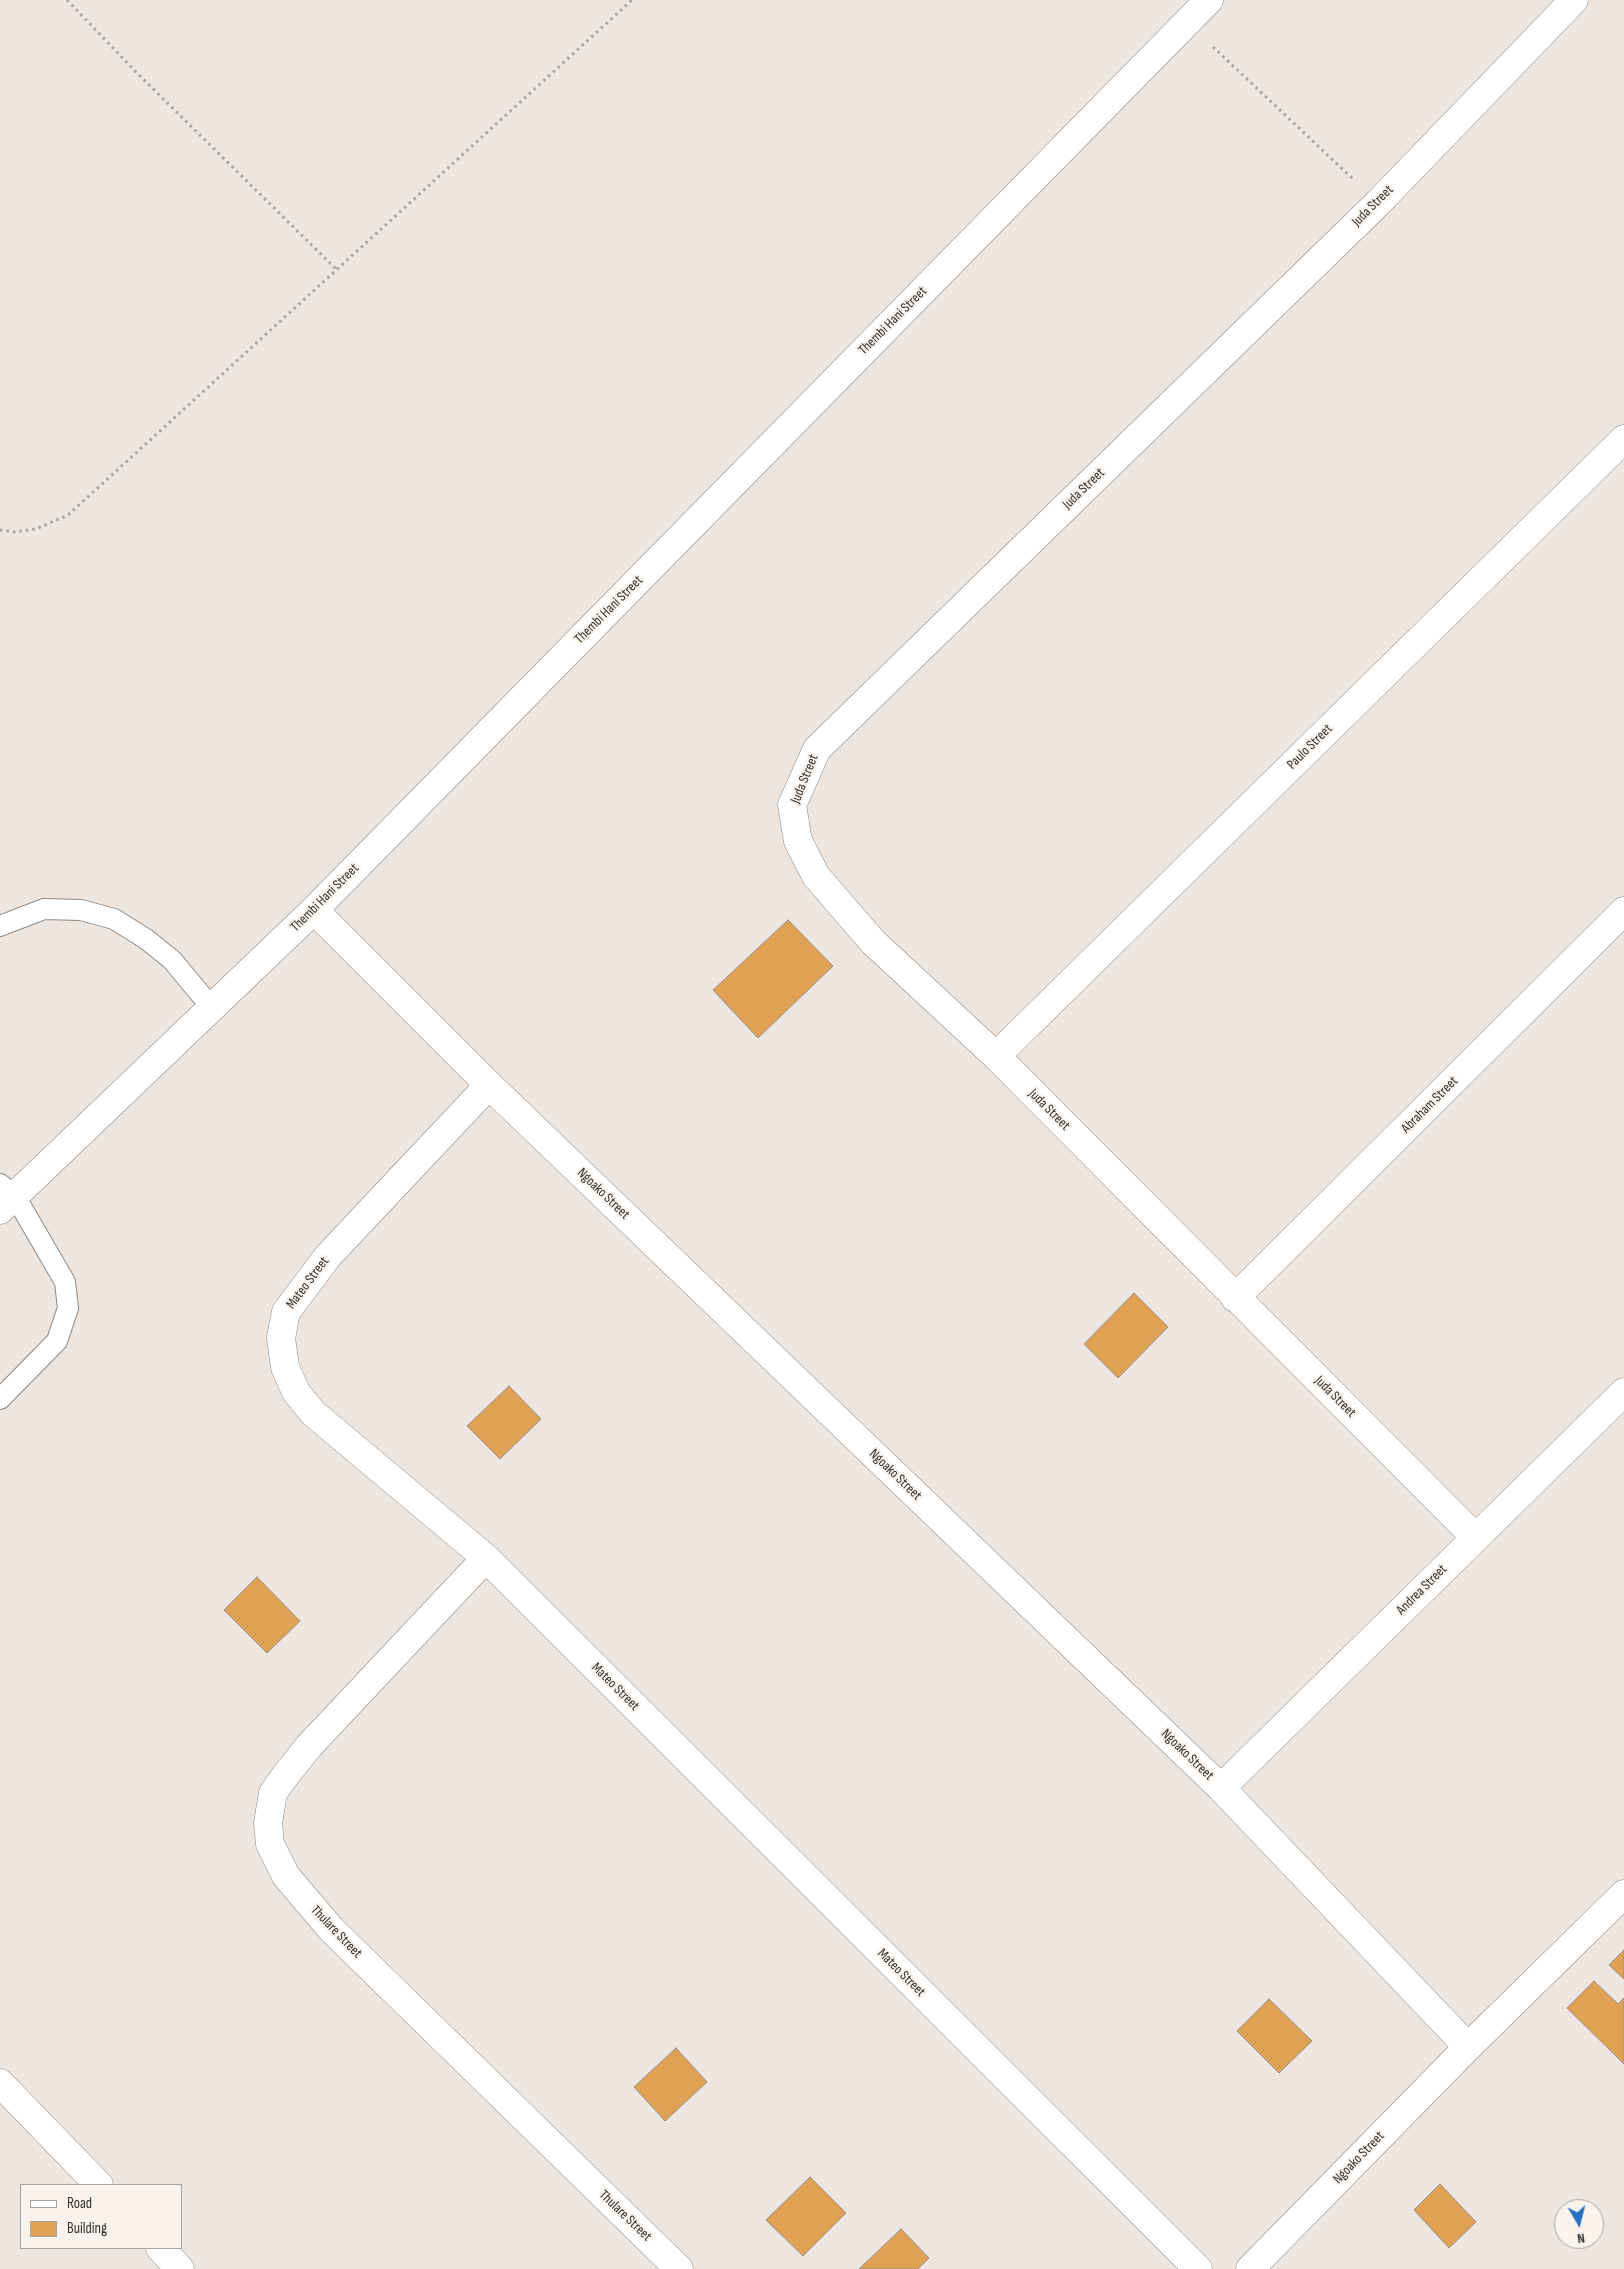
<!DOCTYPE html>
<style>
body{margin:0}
#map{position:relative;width:1624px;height:2269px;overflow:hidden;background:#ece5e0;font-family:"Sofia Sans Condensed",sans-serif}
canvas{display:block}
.legend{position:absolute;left:20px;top:2184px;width:162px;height:65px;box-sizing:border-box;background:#f9f2ed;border:1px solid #aaa4a1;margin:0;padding:6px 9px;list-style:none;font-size:15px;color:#33302e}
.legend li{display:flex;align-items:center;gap:10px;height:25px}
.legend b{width:25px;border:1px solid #aaa4a1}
.north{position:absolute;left:1554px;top:2199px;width:50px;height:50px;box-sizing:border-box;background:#f9f2ed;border:1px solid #aaa4a1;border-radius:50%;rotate:172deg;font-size:14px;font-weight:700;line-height:20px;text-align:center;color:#33302e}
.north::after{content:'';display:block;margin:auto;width:18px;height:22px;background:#276fc0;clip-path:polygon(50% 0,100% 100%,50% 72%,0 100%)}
</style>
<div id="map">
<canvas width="1624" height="2269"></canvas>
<ul class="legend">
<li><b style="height:6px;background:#fff"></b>Road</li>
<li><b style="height:14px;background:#e1a155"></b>Building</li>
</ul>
<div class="north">N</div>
</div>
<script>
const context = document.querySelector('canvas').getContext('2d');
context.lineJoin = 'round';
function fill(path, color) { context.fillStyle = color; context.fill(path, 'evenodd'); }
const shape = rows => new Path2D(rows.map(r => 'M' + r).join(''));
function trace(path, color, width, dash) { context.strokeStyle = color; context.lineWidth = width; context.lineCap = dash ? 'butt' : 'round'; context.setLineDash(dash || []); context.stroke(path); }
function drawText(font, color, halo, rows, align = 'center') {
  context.font = font + ' "Sofia Sans Condensed",sans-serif'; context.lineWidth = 4.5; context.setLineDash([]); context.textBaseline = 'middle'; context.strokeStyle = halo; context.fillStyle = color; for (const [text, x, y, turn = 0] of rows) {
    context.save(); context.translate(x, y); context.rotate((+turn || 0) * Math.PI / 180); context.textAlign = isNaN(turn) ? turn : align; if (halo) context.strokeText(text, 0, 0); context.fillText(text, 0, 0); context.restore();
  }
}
const building = shape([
 [788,920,833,966,758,1038,713,990,788,920],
 [1134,1293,1168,1327,1118,1378,1084,1344,1134,1293],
 [509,1386,541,1419,500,1459,467,1426,509,1386],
 [257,1577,300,1621,267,1653,224,1610,257,1577],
 [1624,1950,1624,1979,1609,1965,1624,1950],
 [1594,1981,1618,2004,1624,1998,1624,2064,1567,2008,1594,1981],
 [1269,1999,1312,2041,1279,2073,1237,2031,1269,1999],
 [676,2048,707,2082,665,2121,634,2087,676,2048],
 [810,2177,846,2213,803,2256,766,2220,810,2177],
 [1440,2184,1476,2222,1449,2248,1414,2210,1440,2184],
 [901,2229,929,2258,918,2269,859,2269,901,2229]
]);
fill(building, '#e1a155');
trace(building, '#948f8a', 1);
const lane = shape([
 [0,926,44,909,81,910,114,919,146,939,172,960,212,1008],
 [0,1184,15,1196,65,1282,68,1308,57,1341,0,1399]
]);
const street = shape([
 [314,910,489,1085,1221,1788,1468,2047],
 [996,1056,1624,439],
 [489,1085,328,1256,286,1312,281,1338,285,1367,296,1392,313,1413,486,1558,1198,2269],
 [1235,1298,1624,911],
 [1475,1537,996,1056,873,942,816,876,798,841,792,805,817,749,1378,203,1574,0],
 [486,1558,309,1746,285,1776,273,1793,268,1823,270,1844,286,1876,331,1929,679,2269],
 [1221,1788,1624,1392],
 [1250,2269,1468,2047,1624,1894]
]);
const secondary = shape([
 [0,1210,314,910,1209,0],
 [0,2083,99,2185],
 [160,2248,180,2269]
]);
trace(lane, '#8f8984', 22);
trace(street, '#8f8984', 29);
trace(secondary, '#8f8984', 29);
trace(shape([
 [67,0,137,73,338,271],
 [1213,47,1352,178],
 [0,530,15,532,36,529,68,515,632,0]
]), '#aaa4a0', 3, [2.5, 4]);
trace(lane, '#fff', 20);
trace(street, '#fff', 28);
trace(secondary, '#fff', 28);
drawText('14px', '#33302e', '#f9f2ed', [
 ["Juda Street",1373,206,-45],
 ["Thembi Hani Street",893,321,-45],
 ["Juda Street",1084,489,-44],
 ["Thembi Hani Street",609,610,-45],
 ["Paulo Street",1310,747,-45],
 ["Juda Street",805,779,-68],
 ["Thembi Hani Street",325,898,-45],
 ["Abraham Street",1430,1105,-45],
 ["Juda Street",1049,1110,45],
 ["Ngoako Street",603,1194,44],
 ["Mateo Street",308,1283,-53],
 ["Juda Street",1335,1397,45],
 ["Ngoako Street",895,1475,44],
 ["Andrea Street",1422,1590,-45],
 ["Mateo Street",615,1687,45],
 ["Ngoako Street",1187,1755,44],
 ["Thulare Street",336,1932,46],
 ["Mateo Street",901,1973,45],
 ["Ngoako Street",1359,2158,-46],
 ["Thulare Street",625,2216,44]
]);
</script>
